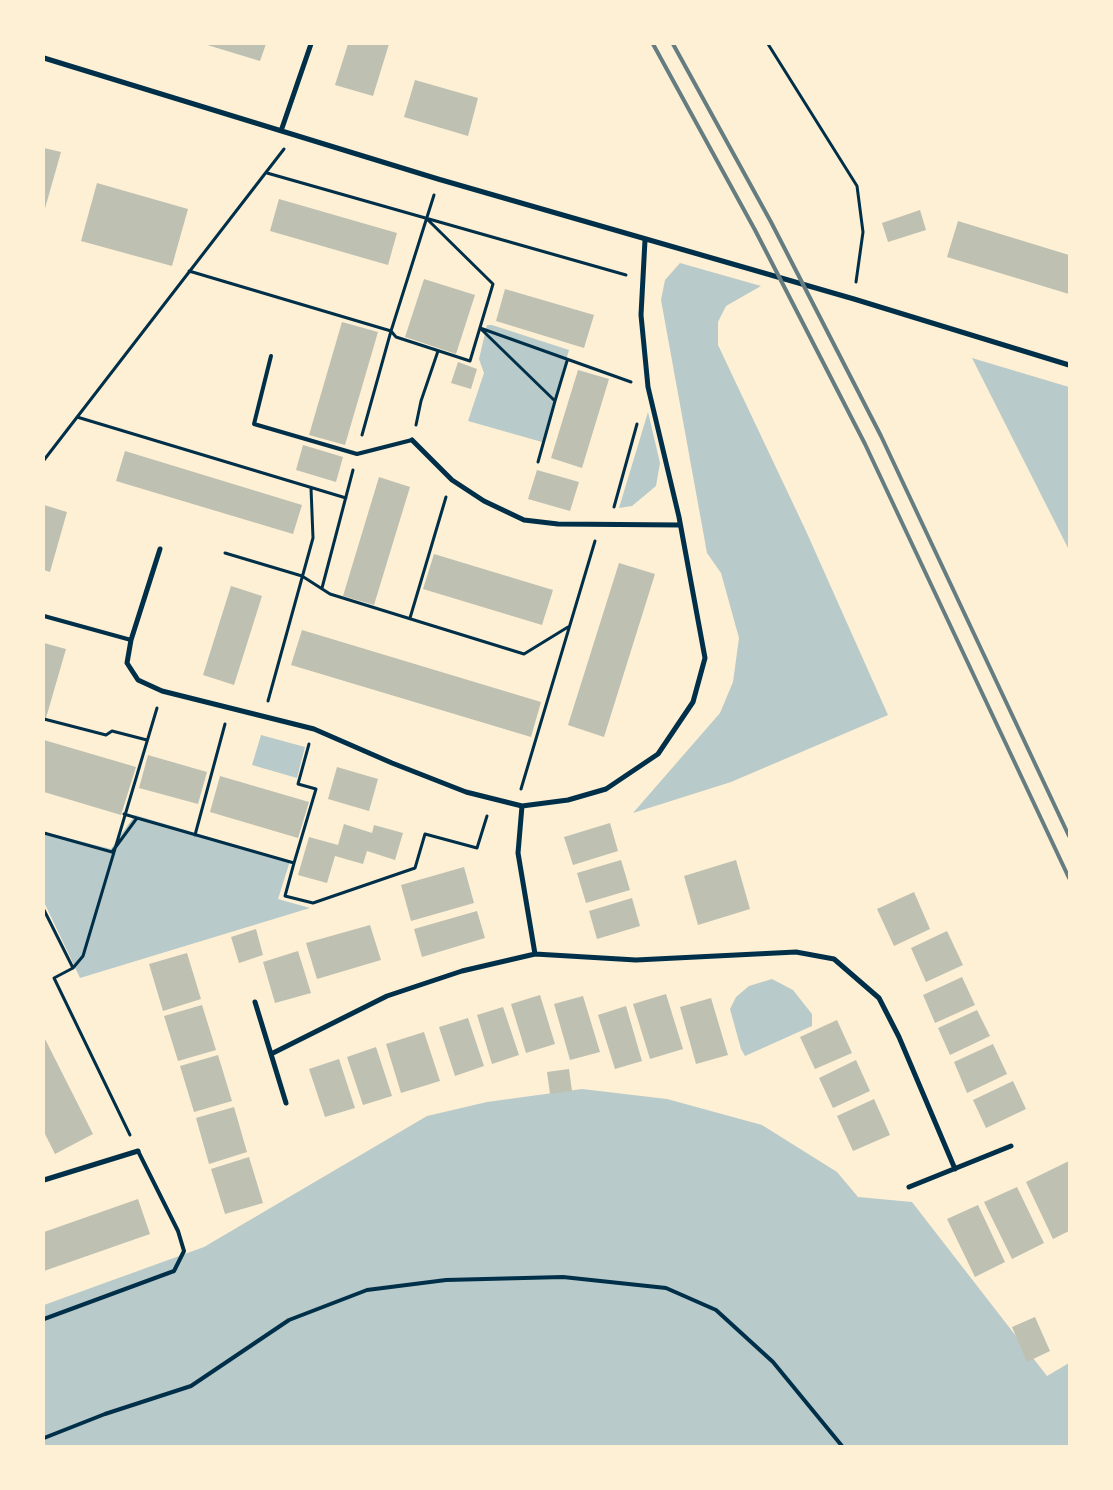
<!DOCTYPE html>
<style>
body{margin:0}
#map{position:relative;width:1113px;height:1490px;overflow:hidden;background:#fdf0d5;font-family:"Open Sans",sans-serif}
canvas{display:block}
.frame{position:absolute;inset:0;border:45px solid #fdf0d5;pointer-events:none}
</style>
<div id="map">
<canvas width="1113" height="1490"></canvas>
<div class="frame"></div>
</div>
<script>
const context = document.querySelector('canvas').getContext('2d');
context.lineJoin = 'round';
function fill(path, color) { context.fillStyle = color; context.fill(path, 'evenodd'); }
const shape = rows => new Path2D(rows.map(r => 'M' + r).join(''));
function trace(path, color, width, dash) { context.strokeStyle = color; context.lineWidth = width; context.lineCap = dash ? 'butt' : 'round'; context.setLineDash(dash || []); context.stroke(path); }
fill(shape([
 [680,263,761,286,726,306,718,322,718,345,806,531,888,715,731,782,633,813,720,713,733,682,739,638,721,573,707,553,661,300,665,280],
 [487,325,492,325,569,350,542,442,468,421,484,373,479,359],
 [972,358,1069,387,1069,550],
 [648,412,660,463,656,486,632,506,619,508],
 [261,735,305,747,297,778,252,765],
 [135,815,290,861,278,899,310,908,80,978,44,902,44,832,111,849],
 [772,979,793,990,812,1014,812,1026,745,1056,741,1049,730,1009,736,997,749,986],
 [582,1089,667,1099,762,1125,837,1172,858,1197,912,1202,1047,1376,1069,1363,1069,1446,44,1446,44,1305,204,1247,427,1116,487,1102]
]), '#b9caca');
fill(shape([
 [204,44,266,44,260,61],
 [348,44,389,44,373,96,335,85],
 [415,80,478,98,468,136,404,117],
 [44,148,61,152,44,212],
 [97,183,188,209,172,266,81,241],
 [279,199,397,233,388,265,270,231],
 [920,210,926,230,888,242,882,223],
 [958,221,1069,255,1069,294,947,257],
 [424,279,475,295,456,354,405,337],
 [505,289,594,315,584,348,496,321],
 [342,322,378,332,345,445,309,435],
 [458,362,477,369,471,389,451,383],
 [578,370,609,379,582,468,551,458],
 [303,445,343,457,336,482,296,470],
 [125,451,302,505,293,534,116,481],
 [537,470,579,482,570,511,528,499],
 [379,477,410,487,374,605,343,596],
 [44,505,67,512,50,572,44,570],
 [434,554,553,590,542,625,423,589],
 [619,563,655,574,604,737,568,725],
 [231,586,262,596,234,685,203,675],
 [302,630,541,702,531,737,291,665],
 [44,643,66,649,46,718,44,717],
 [44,740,136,767,121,815,44,792],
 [148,755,207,772,198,804,139,788],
 [337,767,378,779,369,811,328,799],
 [220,776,309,802,298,838,210,812],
 [610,823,618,851,573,865,564,837],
 [344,824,372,833,374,825,403,833,395,860,367,851,363,864,335,856,327,883,298,875,309,837,338,845],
 [621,860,630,890,586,903,577,873],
 [736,860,750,909,698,925,684,876],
 [464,867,474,903,411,921,401,885],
 [914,892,930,929,894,946,877,909],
 [632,898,640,926,597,939,589,911],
 [477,911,485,938,422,957,414,929],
 [370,925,381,960,317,979,306,943],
 [256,929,263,955,239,963,231,937],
 [947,931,963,965,926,982,911,948],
 [298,951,311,993,275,1003,263,962],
 [187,953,201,999,163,1011,149,964],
 [962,977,975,1005,935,1023,923,995],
 [666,994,683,1049,650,1059,633,1004],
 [540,995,555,1044,526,1053,511,1004],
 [583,996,600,1052,570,1060,554,1004],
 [711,998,728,1055,696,1064,680,1007],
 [202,1005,216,1050,178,1061,164,1016],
 [626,1006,642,1061,615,1069,598,1015],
 [503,1007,519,1055,492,1064,477,1015],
 [977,1010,990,1036,950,1055,938,1028],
 [468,1018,484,1066,455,1076,439,1027],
 [837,1020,852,1053,815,1069,800,1037],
 [424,1032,440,1081,401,1093,386,1044],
 [44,1037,93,1134,55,1154,44,1132],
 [993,1044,1007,1074,967,1093,954,1062],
 [376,1047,392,1096,363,1105,347,1057],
 [218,1055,232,1101,194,1112,180,1066],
 [339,1059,355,1108,325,1117,309,1069],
 [856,1060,870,1091,833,1108,819,1078],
 [569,1069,572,1091,550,1094,547,1072],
 [1013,1081,1026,1109,986,1128,973,1100],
 [874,1099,890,1135,853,1151,837,1116],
 [234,1107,247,1152,209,1164,196,1118],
 [249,1157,263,1203,225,1214,211,1169],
 [1069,1161,1069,1231,1053,1239,1026,1182],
 [1017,1187,1044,1243,1012,1259,984,1202],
 [138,1199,150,1234,44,1271,44,1232],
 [978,1205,1005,1262,975,1277,947,1219],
 [1035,1317,1050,1351,1027,1362,1012,1327]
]), '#bec0b2');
trace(shape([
 [768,44,857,186,863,232,856,282],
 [267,173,626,275],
 [189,271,391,331,396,337,470,361,493,284,428,220],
 [480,328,631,382],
 [482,330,555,401,538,462],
 [555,401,567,361],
 [77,417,346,498],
 [416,425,421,401,438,351],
 [362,435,391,331,434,195],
 [44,460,284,149],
 [614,507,637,424],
 [225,553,302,576,330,594,524,654,568,627],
 [322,588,353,470],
 [410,618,446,497],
 [268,701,313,538,311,488],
 [44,719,106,735,112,731,147,740],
 [521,789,595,541],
 [124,814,137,818],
 [44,833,112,852,137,818,294,863,285,896,313,903,415,868,425,834,477,848,487,816],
 [195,835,225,724],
 [294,863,316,789,298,784,309,744],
 [44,910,73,968,54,978,130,1135],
 [73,968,83,956,157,708]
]), '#003049', 3);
trace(shape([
 [271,356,254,424,357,454,412,440],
 [44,616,131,640],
 [44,1319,174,1271,184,1251,178,1231,138,1151],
 [44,1438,105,1414,191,1386,289,1320,367,1290,446,1280,563,1277,666,1288,716,1310,773,1362,842,1446]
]), '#003049', 4);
trace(shape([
 [44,58,438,179,854,299,1069,365],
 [281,131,311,44],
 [412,440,452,480,484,501,524,520,558,524,680,525],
 [160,549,131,640,127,663,138,680,162,691,314,729,392,763,466,792,522,806,568,800,606,789,658,754,693,702,705,658,679,517,648,387,641,315,645,240],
 [522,806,518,853,535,954],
 [255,1002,286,1103],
 [271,1054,387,996,462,971,535,954,636,960,796,952,834,959,879,998,899,1037,955,1169],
 [44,1180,138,1151],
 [909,1187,1011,1146]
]), '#003049', 5);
trace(shape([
 [653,44,755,230,865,444,1069,878],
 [673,44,771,222,881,436,1069,836]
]), '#657d81', 4);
</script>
